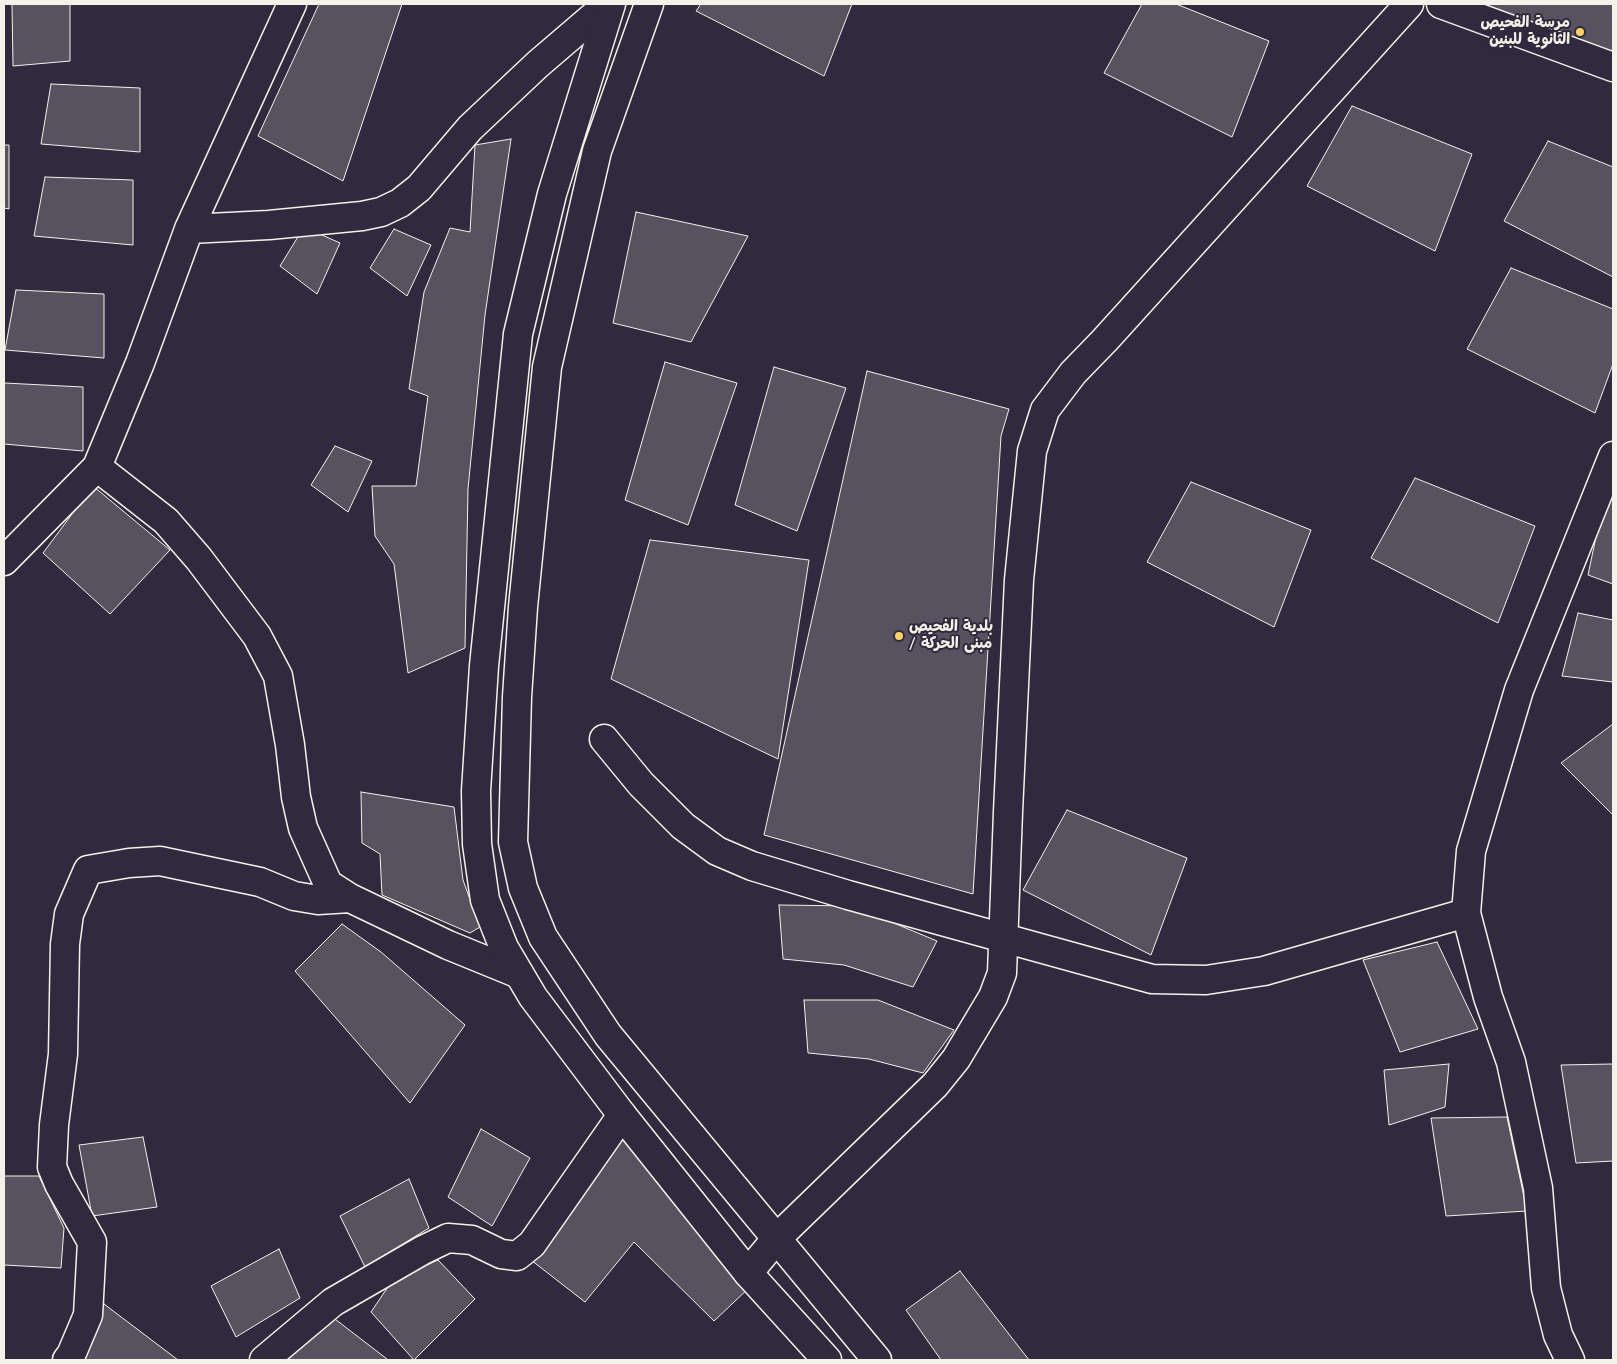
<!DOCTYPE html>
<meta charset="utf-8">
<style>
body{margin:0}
#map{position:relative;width:1617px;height:1364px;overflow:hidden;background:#2f2a3d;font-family:"Comic Neue",sans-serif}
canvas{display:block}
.frame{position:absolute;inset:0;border:5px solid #f4f1e8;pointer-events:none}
</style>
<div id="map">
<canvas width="1617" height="1364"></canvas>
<div class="frame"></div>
</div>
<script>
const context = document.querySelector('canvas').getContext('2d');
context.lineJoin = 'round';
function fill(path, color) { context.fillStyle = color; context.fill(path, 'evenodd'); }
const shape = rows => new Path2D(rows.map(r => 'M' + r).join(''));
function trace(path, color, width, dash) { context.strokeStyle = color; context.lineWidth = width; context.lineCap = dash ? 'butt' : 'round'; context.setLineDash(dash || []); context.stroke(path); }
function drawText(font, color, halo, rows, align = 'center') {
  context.font = font + ' "Comic Neue","Playpen Sans Arabic",sans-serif'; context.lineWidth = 4; context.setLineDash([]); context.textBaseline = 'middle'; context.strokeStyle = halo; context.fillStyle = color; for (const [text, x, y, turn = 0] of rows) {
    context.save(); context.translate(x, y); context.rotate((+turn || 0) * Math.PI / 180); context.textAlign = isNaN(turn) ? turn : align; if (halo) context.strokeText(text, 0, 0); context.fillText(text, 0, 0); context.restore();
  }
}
const building = shape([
 [12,4,70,4,70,61,13,66,12,4],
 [319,4,402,4,343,181,258,136,319,4],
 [701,4,852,4,824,76,696,11,701,4],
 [1142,4,1176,4,1269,41,1232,137,1104,73,1142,4],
 [1476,4,1613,4,1613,55,1476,4],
 [51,84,140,88,140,152,41,144,51,84],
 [1352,106,1472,154,1435,251,1307,186,1352,106],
 [511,139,485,315,468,489,465,648,408,673,394,564,375,536,372,486,416,486,428,396,409,389,424,292,450,228,470,232,475,145,511,139],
 [1548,141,1613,167,1613,277,1504,221,1548,141],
 [4,145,9,145,9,209,4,208,4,145],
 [45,177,133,180,133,245,34,236,45,177],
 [636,212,748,236,691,342,613,323,636,212],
 [304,227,340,243,317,294,280,266,304,227],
 [394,229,431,245,407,296,370,268,394,229],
 [1511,268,1613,309,1613,364,1595,413,1467,349,1511,268],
 [16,290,104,294,104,358,5,350,16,290],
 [665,362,737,383,688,525,625,500,665,362],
 [774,367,846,388,797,531,735,505,774,367],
 [867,371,1009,409,1001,436,973,894,764,835,867,371],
 [4,383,83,387,83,451,4,444,4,383],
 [335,446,372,461,348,512,311,485,335,446],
 [1415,478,1535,526,1498,623,1371,558,1415,478],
 [1191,482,1311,530,1274,627,1147,562,1191,482],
 [93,486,170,550,110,614,43,553,93,486],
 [1606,489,1613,492,1613,584,1588,575,1606,489],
 [650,540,809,560,778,759,611,679,650,540],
 [1578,613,1613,620,1613,682,1562,676,1578,613],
 [1613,724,1613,815,1561,763,1613,724],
 [361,792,454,807,463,880,480,927,470,933,382,895,380,854,362,843,361,792],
 [1067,810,1187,858,1151,955,1023,890,1067,810],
 [779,905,853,906,937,941,913,987,844,965,783,959,779,905],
 [342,924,381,952,465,1025,410,1103,295,971,342,924],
 [1437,942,1478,1029,1400,1052,1363,960,1437,942],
 [804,1000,878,1000,954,1030,923,1073,869,1059,808,1053,804,1000],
 [1449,1064,1445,1107,1389,1125,1384,1070,1449,1064],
 [1613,1064,1613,1161,1576,1163,1561,1065,1613,1064],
 [1507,1117,1527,1211,1446,1216,1431,1118,1507,1117],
 [481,1129,530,1158,492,1226,448,1197,481,1129],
 [615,1135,629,1135,751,1286,714,1321,634,1242,585,1302,531,1260,615,1135],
 [143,1137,157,1207,92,1216,79,1145,143,1137],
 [4,1176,39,1176,64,1228,61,1268,4,1265,4,1176],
 [409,1179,429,1228,365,1267,340,1216,409,1179],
 [279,1249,300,1298,236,1337,211,1286,279,1249],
 [438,1260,475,1299,414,1360,371,1312,392,1281,438,1260],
 [960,1271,1029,1360,941,1360,906,1310,960,1271],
 [104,1304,178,1360,78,1360,104,1304],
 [331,1316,387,1359,386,1360,279,1360,331,1316]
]);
fill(building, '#56525f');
trace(building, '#f4f1e8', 1);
const minor = shape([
 [1441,4,1613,67],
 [189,229,269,225,362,216,381,212,400,203,419,188,470,128,538,64,608,4],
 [97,467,166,521,199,559,257,636,278,676,290,745,296,797,303,828,328,884,350,898,448,945,519,974],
 [4,561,97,467,140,363,189,229,292,4],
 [604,739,641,784,683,826,717,851,752,866,848,895,1152,979,1206,980,1264,971,1466,913],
 [748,1273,777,1238,935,1085,956,1059,993,997,1002,973,1008,812,1019,580,1032,451,1045,410,1073,373,1105,340,1409,4],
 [67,1360,71,1355,88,1315,92,1242,59,1184,52,1167,54,1125,63,1054,65,944,69,914,88,870,129,863,160,861,260,882,294,896,318,900,350,898],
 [264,1360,333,1302,423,1250,448,1238,472,1240,501,1254,517,1256,532,1244,622,1115],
 [1570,1360,1558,1335,1546,1288,1538,1188,1511,1062,1488,997,1466,913,1471,851,1519,690,1613,456]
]);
const tertiary = shape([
 [611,4,552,194,518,334,484,666,476,791,477,844,485,900,504,948,533,997,622,1115,748,1273,827,1360],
 [649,4,597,151,547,367,523,607,517,697,513,842,523,888,543,937,608,1035,877,1360]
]);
trace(minor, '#f4f1e8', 31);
trace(tertiary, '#f4f1e8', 31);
trace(minor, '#2f2a3d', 28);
trace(tertiary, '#2f2a3d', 28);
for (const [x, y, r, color] of [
 [1580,32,5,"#ffd166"],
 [899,636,5,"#ffd166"]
]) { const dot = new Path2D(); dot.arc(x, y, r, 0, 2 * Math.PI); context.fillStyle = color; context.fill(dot); trace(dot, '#2f2a3d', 2); }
drawText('bold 15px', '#f4f1e8', '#2f2a3d', [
 ["مرسة الفحيص",1570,23],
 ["الثانوية للبنين",1570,40],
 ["بلدية الفحيص",909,627,"left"],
 ["/ مبنى الحركة",909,644,"left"]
], 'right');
</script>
